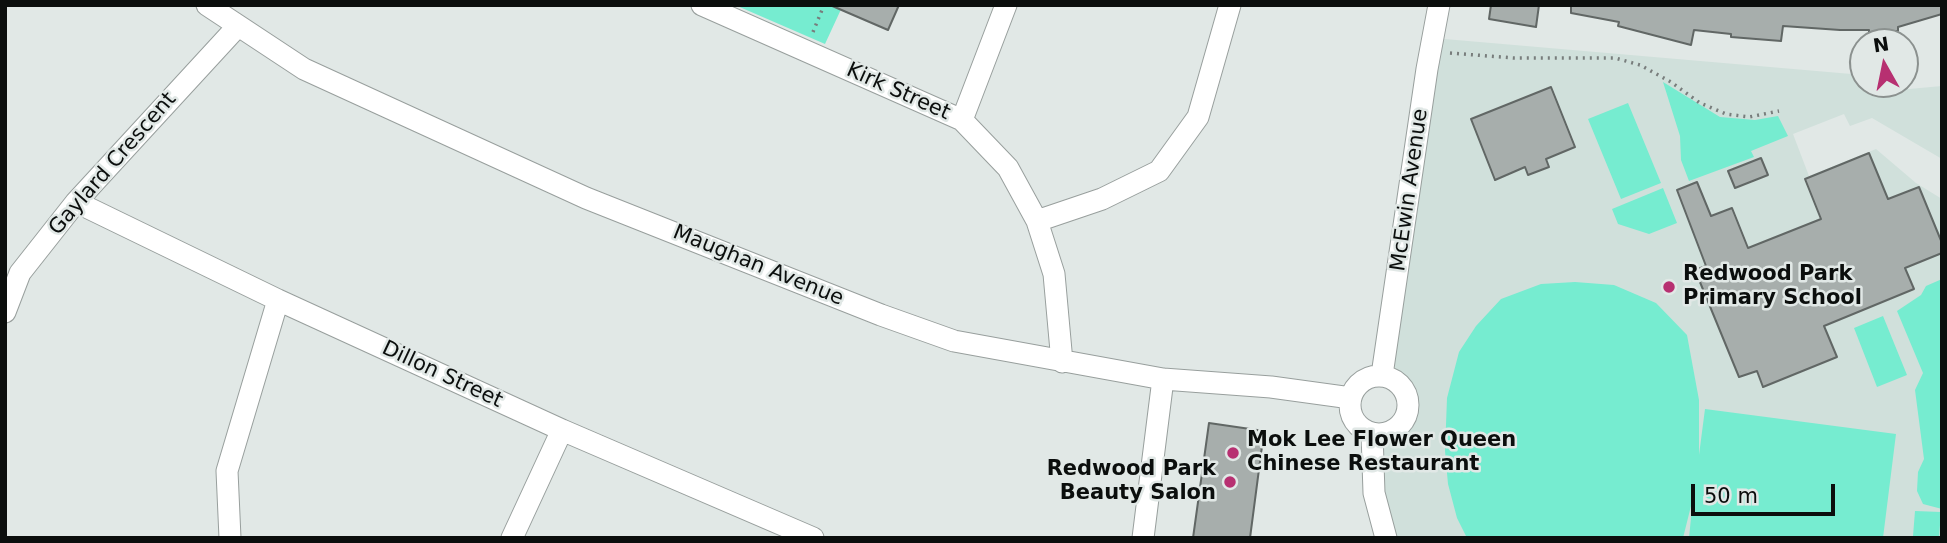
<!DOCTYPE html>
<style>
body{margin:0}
#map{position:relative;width:1947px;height:543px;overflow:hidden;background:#e1e8e6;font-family:"DejaVu Sans",sans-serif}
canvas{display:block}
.frame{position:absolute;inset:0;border:7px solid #0b0e0d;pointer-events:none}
.north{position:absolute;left:1849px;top:28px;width:70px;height:70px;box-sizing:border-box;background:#e1e8e6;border:2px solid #8b918f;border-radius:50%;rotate:351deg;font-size:19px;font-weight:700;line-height:28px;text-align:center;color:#0b0e0d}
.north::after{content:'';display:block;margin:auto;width:24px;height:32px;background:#b73071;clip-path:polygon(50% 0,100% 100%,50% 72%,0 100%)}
.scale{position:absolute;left:1691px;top:484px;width:144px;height:32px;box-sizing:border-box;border:4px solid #0b0e0d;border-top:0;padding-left:9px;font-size:21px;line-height:24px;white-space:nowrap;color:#0b0e0d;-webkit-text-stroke:5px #e1e8e6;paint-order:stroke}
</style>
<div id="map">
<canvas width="1947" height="543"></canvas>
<div class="frame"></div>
<div class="north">N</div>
<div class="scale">50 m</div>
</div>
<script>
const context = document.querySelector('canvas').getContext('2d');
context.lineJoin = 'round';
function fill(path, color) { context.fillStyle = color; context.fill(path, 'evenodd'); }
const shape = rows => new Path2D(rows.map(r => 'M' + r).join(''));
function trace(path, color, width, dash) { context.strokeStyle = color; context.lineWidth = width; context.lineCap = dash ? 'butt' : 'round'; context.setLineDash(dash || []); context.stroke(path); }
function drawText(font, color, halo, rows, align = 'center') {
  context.font = font + ' "DejaVu Sans",sans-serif'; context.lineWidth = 5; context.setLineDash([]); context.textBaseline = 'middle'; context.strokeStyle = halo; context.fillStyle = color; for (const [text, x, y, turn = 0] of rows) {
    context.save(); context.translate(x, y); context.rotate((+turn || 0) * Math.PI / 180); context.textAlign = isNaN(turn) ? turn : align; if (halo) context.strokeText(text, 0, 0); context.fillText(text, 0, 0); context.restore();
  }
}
fill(shape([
 [1433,38,1863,75,1863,84,1893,84,1898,90,1942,86,1942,159,1872,118,1850,126,1844,114,1793,134,1809,176,1876,149,1916,183,1942,199,1942,538,1386,538,1372,433,1392,431,1400,426,1409,409,1405,390,1391,378]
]), '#d0e0db');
fill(shape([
 [735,5,843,5,825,44],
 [1663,82,1720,117,1755,120,1778,116,1788,136,1751,151,1754,157,1689,181,1681,160,1680,136],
 [1628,103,1661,183,1621,199,1588,119],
 [1663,188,1677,223,1649,234,1618,224,1612,209],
 [1942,279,1942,509,1923,504,1917,491,1918,472,1924,459,1915,390,1923,373,1897,311,1921,295,1926,286],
 [1575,282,1614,285,1656,303,1687,335,1699,400,1699,455,1705,409,1896,434,1883,538,1689,538,1693,498,1683,538,1467,538,1457,518,1448,484,1445,451,1447,398,1459,352,1476,326,1501,299,1541,284],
 [1883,316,1907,375,1877,387,1854,328],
 [1915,511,1941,512,1939,538,1913,536]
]), '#76ecd0');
const building = shape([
 [830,5,899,5,888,30,830,5],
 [1491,5,1539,5,1536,27,1489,19,1491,5],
 [1571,5,1942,5,1942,14,1898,27,1898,31,1886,31,1886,42,1869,42,1869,30,1840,30,1783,26,1781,41,1731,37,1731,34,1694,30,1691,45,1618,26,1619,22,1571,13,1571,5],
 [1551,87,1575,147,1546,159,1549,167,1528,175,1525,167,1495,180,1471,119,1551,87],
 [1869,153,1888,199,1919,187,1942,243,1942,253,1905,268,1914,289,1824,326,1837,357,1763,387,1757,371,1739,377,1695,270,1706,266,1677,190,1697,182,1711,216,1732,208,1748,248,1821,219,1805,179,1869,153],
 [1761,158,1768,175,1735,188,1728,171,1761,158],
 [1209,423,1264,431,1250,538,1193,538,1209,423]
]);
fill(building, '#a7aeac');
trace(building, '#616765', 2);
const minor = shape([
 [207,5,304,69,586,198,881,315,954,341,1163,379,1271,387,1351,398],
 [702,5,962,120,1008,168,1037,221,1054,274,1062,362],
 [962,120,1006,5],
 [76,202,278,300,562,430,813,538],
 [1037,221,1102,199,1159,171,1198,117,1230,5],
 [5,312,20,273,76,202,237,27],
 [1382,375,1427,69,1439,5],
 '1350 405a29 29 0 1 1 58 0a29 29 0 1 1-58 0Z',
 [1372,433,1374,493,1386,538],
 [230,538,227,471,278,300],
 [512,538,562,430],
 [1143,538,1163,379]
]);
trace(minor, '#989f9d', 23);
trace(shape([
 [813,32,824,5],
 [1450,53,1514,58,1615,58,1640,65,1671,82,1700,103,1726,114,1749,117,1779,111]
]), '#787d7c', 3.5, [2, 5]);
trace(minor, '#fff', 21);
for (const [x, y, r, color] of [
 [1669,287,7,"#b73071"],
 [1233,453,7,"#b73071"],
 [1230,482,7,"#b73071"]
]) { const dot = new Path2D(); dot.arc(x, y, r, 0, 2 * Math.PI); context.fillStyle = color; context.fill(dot); trace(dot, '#e1e8e6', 2.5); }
drawText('21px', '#0b0e0d', '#e1e8e6', [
 ["Kirk Street",898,92,24],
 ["Gaylard Crescent",113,164,-49],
 ["McEwin Avenue",1410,190,-82],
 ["Maughan Avenue",758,266,22],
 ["Dillon Street",442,375,25]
]);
drawText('bold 21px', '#0b0e0d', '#e1e8e6', [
 ["Redwood Park",1683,275],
 ["Primary School",1683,299],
 ["Mok Lee Flower Queen",1247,441],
 ["Chinese Restaurant",1247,465],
 ["Redwood Park",1216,470,"right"],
 ["Beauty Salon",1216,494,"right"]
], 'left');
</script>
